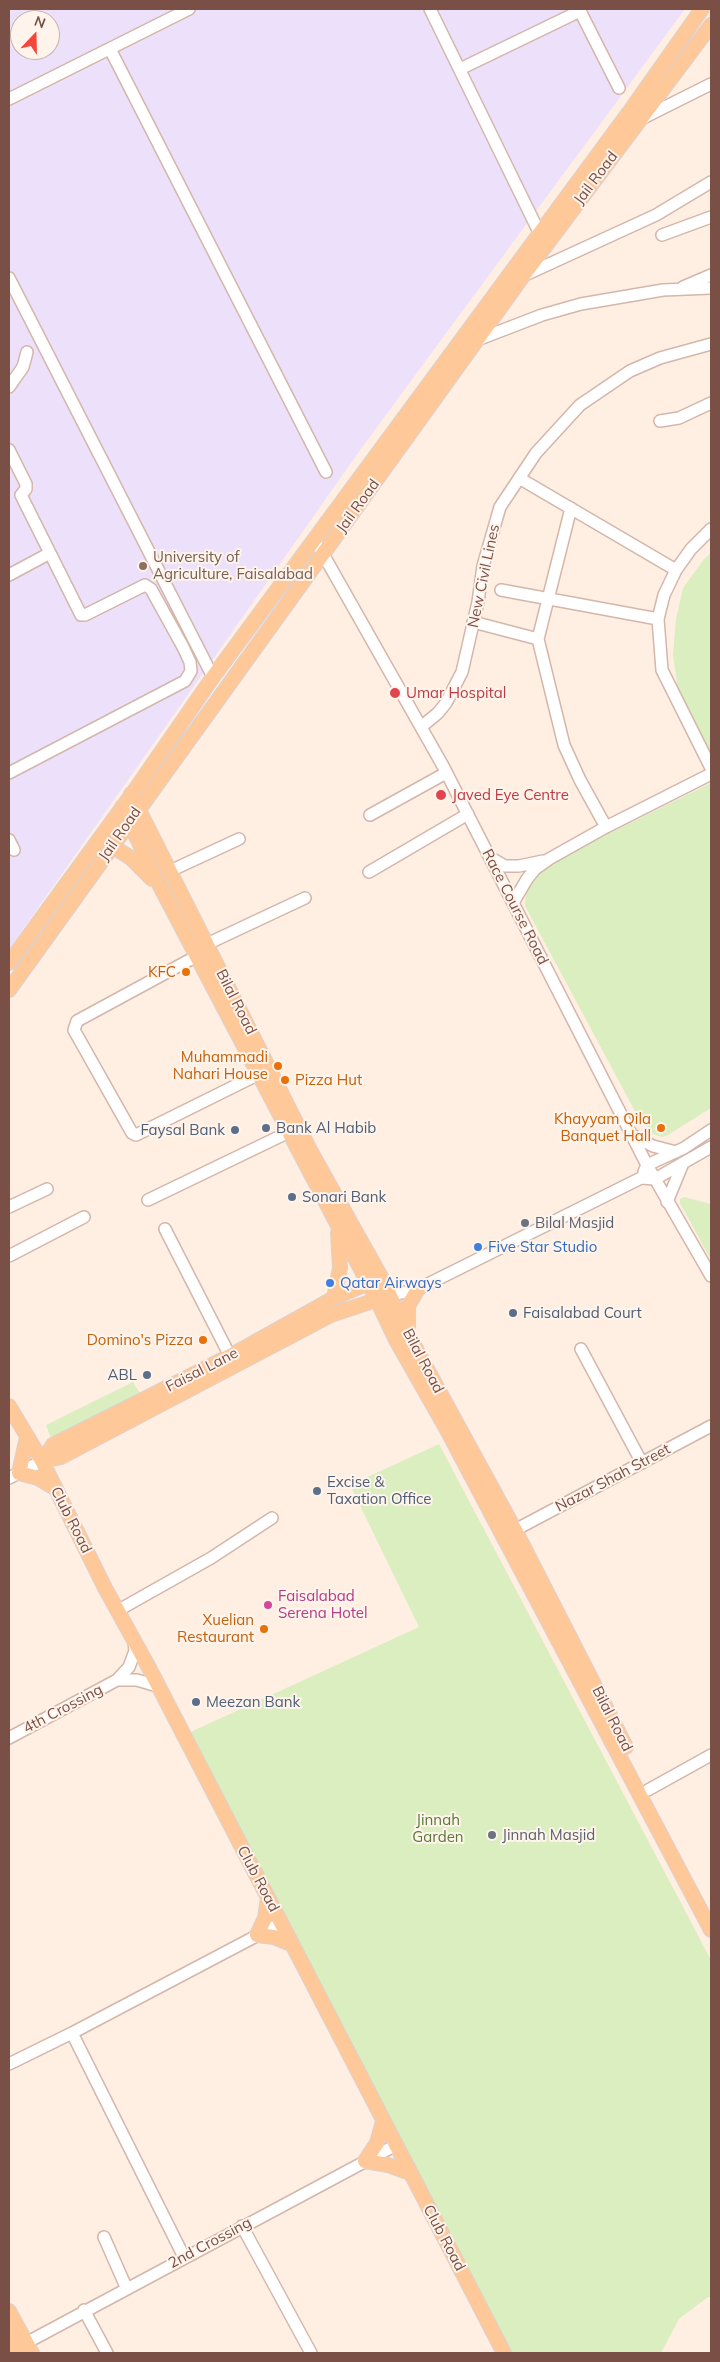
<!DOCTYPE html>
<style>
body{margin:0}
#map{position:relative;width:720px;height:2362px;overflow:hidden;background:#ffefe3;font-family:Mulish,sans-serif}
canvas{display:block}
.frame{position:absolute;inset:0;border:10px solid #7a4f46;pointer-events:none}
.north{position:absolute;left:10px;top:10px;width:50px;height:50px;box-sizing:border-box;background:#fff4eb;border:1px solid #cab2a9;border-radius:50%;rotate:21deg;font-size:14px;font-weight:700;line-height:20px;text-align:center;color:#7a4f46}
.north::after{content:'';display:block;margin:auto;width:18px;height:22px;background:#f6453b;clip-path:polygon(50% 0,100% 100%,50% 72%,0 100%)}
</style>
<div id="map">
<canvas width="720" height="2362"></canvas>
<div class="frame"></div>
<div class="north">N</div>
</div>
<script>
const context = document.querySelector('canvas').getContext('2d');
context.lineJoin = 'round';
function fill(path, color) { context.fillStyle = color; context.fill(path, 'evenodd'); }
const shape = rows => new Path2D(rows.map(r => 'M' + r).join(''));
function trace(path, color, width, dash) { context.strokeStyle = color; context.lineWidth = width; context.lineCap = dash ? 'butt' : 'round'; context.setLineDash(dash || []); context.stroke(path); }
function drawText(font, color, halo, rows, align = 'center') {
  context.font = font + ' Mulish,sans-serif'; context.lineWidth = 4; context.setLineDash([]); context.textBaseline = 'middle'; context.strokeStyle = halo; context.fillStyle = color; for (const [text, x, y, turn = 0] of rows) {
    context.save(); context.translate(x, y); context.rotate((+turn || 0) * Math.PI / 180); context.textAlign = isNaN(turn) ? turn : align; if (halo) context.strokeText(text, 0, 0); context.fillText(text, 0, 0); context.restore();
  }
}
fill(shape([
 [9,9,685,9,363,446,9,949],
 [20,20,50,20,50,50,20,50]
]), '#ece0fb');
fill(shape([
 [711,553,711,755,678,690,673,655,676,619,683,588,704,559],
 [711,783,711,1108,668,1135,662,1137,653,1134,636,1113,525,906,526,894,529,882,543,866],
 [684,1197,711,1204,711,1260,680,1203,680,1199],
 [133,1382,140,1393,51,1438,46,1425],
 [439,1444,711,1960,711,2297,708,2297,679,2319,661,2353,512,2353,184,1735,419,1627,350,1485]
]), '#daeec0');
const minor = shape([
 [430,9,539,232],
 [579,9,619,88],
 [110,49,326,472],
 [460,69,580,11],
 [9,99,189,9],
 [641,119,711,84],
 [662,235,711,217],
 [523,276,656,215,711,182],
 [9,278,213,677],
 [683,287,711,275],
 [477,340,542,315,581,304,663,290,711,288],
 [9,387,23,367,27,352],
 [660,421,679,418,711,403],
 [9,450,26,484,26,489,21,495,81,615,85,615,145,585,151,589,183,647,190,662,191,671,185,681,9,773],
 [519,478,676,570],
 [711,529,691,549,676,570,664,595,658,619,662,670,711,768],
 [319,547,443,766,647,1165,711,1276],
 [9,575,50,553],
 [501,590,658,619],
 [473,622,538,639,564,745,580,780,606,827],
 [538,639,571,508],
 [421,727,438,713,446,703,462,672,478,602,483,566,500,507,536,453,580,405,630,371,660,358,711,344],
 [370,815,446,773],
 [9,840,14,850],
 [491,858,505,866,519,866,543,861],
 [170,871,239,839],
 [369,872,468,814],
 [513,903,527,879,535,869,549,859,606,827,711,774],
 [207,944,305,898],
 [197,956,77,1021,74,1030,132,1133,136,1135,259,1074],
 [632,1135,653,1146,676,1152],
 [644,1172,647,1165,684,1148,711,1130],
 [148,1200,289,1132],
 [667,1202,683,1163],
 [9,1207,47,1189],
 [165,1229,230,1356],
 [9,1256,84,1217],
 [389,1296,418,1289,641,1178,655,1179,711,1147],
 [581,1349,642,1463],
 [9,1478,42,1461],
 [515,1530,711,1426],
 [117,1611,211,1558,272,1518],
 [117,1680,137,1680,157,1686],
 [9,1738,117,1680,129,1667,135,1651,134,1642],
 [648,1790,711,1755],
 [72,2033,184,2257],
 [9,2064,72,2033,281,1923],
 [242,2226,311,2353],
 [104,2237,126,2287],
 [84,2310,107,2353],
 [26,2343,396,2145]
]);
const major = shape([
 [131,794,311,1152,381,1277,409,1336,515,1530,626,1747],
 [122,807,161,888,376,1298,396,1340,446,1428,711,1930],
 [112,846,131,858,152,879],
 [9,963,135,790,213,677,630,111,702,9],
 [9,990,523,276,711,25],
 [334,1298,340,1268,338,1232],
 [408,1327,408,1306,418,1289],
 [9,1406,42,1461,105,1588,147,1664,504,2353],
 [27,1437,19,1473,38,1478,55,1488],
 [42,1461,53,1445,230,1356,334,1298,375,1280],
 [42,1461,61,1457,331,1315,385,1297],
 [268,1898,265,1918,257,1935,274,1937,291,1944],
 [365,2161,388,2165,410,2173],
 [365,2161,377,2143,383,2121],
 [9,2311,32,2353],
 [9,2336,18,2353]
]);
trace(minor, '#d4b6aa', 14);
trace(major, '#dcd1cf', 16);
trace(minor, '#fff', 11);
trace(major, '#ffc899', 14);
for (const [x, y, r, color] of [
 [143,566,5,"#8d6e63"],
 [395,693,6,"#e0444e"],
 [441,795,6,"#e0444e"],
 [186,972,5,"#e8710a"],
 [278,1066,5,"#e8710a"],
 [285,1080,5,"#e8710a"],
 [266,1128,5,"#5c6f8a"],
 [661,1128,5,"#e8710a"],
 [235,1130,5,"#5c6f8a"],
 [292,1197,5,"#5c6f8a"],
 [525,1223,5,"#6b7280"],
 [478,1247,5,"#3f7fe0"],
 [330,1283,5,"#3f7fe0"],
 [513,1313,5,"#5c6f8a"],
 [203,1340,5,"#e8710a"],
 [147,1375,5,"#5c6f8a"],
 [317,1491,5,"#5c6f8a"],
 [268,1605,5,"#d1479c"],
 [264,1629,5,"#e8710a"],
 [196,1702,5,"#5c6f8a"],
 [492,1835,5,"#6b7280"]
]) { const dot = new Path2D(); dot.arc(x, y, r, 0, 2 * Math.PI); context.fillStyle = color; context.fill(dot); trace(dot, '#fff4eb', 2); }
drawText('15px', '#7a4f46', '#fff4eb', [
 ["Jail Road",596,178,-53],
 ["Jail Road",358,506,-54],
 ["New Civil Lines",484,576,-78],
 ["Jail Road",120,834,-55],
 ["Race Course Road",515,907,63],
 ["Bilal Road",236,1002,63],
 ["Bilal Road",423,1361,62],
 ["Faisal Lane",202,1370,-27],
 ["Nazar Shah Street",613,1478,-28],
 ["Club Road",71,1520,63],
 ["4th Crossing",63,1709,-28],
 ["Bilal Road",612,1719,63],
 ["Club Road",258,1879,62],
 ["Club Road",444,2238,62],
 ["2nd Crossing",210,2243,-28]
]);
drawText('15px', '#785e54', '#fff4eb', [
 ["University of",153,557],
 ["Agriculture, Faisalabad",153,574]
], 'left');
drawText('15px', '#be3a42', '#fff4eb', [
 ["Umar Hospital",406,693],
 ["Javed Eye Centre",452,795]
], 'left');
drawText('15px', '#c56008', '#fff4eb', [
 ["KFC",176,972],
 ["Muhammadi",268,1057],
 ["Nahari House",268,1074],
 ["Pizza Hut",295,1080,"left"],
 ["Khayyam Qila",651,1119],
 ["Banquet Hall",651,1136],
 ["Domino's Pizza",193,1340],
 ["Xuelian",254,1620],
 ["Restaurant",254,1637]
], 'right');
drawText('15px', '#4e5e75', '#fff4eb', [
 ["Bank Al Habib",276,1128],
 ["Faysal Bank",225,1130,"right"],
 ["Sonari Bank",302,1197],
 ["Faisalabad Court",523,1313],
 ["ABL",137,1375,"right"],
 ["Excise &",327,1482],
 ["Taxation Office",327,1499],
 ["Meezan Bank",206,1702]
], 'left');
drawText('15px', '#5b616d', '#fff4eb', [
 ["Bilal Masjid",535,1223],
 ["Jinnah Masjid",502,1835]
], 'left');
drawText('15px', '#366cbe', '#fff4eb', [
 ["Five Star Studio",488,1247],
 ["Qatar Airways",340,1283]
], 'left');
drawText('15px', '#b23c85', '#fff4eb', [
 ["Faisalabad",278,1596],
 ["Serena Hotel",278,1613]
], 'left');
drawText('15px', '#587a3a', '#fff4eb', [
 ["Jinnah",438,1820],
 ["Garden",438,1837]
]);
</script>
